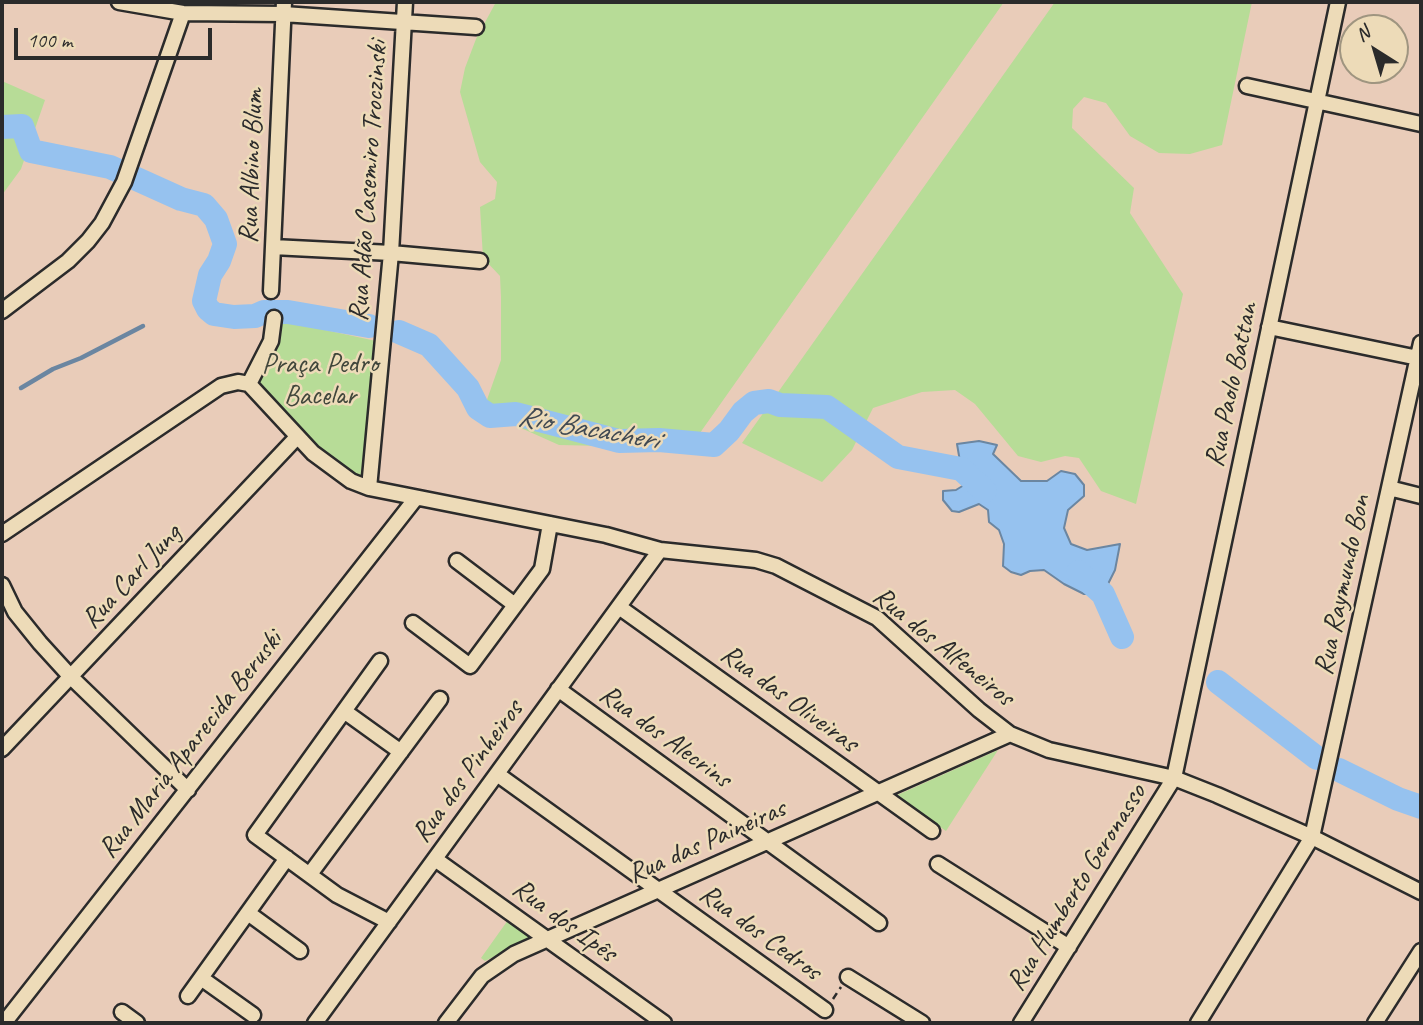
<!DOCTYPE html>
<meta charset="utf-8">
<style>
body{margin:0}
#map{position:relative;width:1423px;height:1025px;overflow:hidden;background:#e9ccb9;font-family:Caveat,sans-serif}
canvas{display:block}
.frame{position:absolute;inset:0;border:4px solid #2b2b2b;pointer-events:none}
.north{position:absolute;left:1339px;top:14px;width:70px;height:70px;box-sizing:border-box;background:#eddbb8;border:2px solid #9f9580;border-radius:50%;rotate:323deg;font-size:19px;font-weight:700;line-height:28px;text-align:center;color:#2b2b2b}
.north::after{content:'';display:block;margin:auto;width:24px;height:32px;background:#2b2b2b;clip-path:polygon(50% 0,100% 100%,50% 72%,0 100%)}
.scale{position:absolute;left:14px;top:28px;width:198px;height:32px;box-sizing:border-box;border:4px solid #2b2b2b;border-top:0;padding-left:9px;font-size:21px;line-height:24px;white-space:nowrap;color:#2b2b2b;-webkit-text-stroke:5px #eddbb8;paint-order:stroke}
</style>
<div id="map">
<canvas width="1423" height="1025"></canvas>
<div class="frame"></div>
<div class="north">N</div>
<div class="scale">100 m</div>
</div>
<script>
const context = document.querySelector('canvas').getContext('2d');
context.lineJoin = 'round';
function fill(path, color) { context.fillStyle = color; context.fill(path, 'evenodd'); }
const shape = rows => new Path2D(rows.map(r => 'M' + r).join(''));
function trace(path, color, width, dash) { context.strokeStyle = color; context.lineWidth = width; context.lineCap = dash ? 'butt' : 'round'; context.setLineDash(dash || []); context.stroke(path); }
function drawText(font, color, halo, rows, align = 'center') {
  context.font = font + ' Caveat,sans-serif'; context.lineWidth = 5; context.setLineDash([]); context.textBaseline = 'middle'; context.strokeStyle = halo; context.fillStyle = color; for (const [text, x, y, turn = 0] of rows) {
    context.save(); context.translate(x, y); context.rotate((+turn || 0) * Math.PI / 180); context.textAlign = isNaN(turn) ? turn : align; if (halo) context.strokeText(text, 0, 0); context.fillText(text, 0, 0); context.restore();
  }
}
fill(shape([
 [496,2,1004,2,695,440,650,447,559,445,483,411,501,360,501,297,500,276,483,258,480,207,495,199,497,182,480,162,460,92,465,68,476,39],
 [1055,2,1252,2,1222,145,1190,154,1159,153,1130,136,1106,103,1084,97,1073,109,1072,128,1134,188,1130,213,1183,294,1136,504,1101,491,1079,458,1065,456,1041,462,1018,456,975,404,955,390,922,392,873,408,852,450,822,482,742,443],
 [2,81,45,100,21,169,2,195],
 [279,320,376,341,361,479,335,466,253,383],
 [998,750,946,831,895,796],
 [508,920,533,938,485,961,481,958]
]), '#b7dc97');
const water = shape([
 [979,441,997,445,993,454,1021,481,1047,481,1061,471,1075,474,1084,485,1084,496,1068,510,1064,528,1071,544,1087,550,1120,544,1115,570,1103,594,1084,594,1064,584,1044,570,1030,571,1021,575,1011,572,1003,566,1004,544,999,530,989,522,988,510,979,504,959,512,952,511,943,500,943,491,956,490,964,485,957,444,979,441]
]);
fill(water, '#96c2ef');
trace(water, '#6b86a1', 2);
trace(shape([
 [198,303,204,301],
 [21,388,53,369,81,358,143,326]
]), '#6b86a1', 4.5);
trace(shape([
 [2,127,22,126,31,151,110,167,181,199,204,205,216,219,225,244,219,261,210,275,204,301,208,309,214,314,234,317,255,316,264,312,288,312,369,326],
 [399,332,429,345,468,388,478,408,490,416,516,414,619,441,659,440,714,445,729,431,743,412,754,403,769,401,780,405,827,407,898,457,961,469,985,491],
 [1078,572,1103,594,1122,637],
 [1218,682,1317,758],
 [1339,770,1398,799,1421,807]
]), '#96c2ef', 24);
const minor = shape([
 [119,2,183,13,283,14,476,27],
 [1247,86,1421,124],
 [273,247,391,253,480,261],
 [271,291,284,2],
 [2,311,68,261,88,241,102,223,124,182,183,13],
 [1269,327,1418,358],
 [249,384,313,453,351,481,369,488,606,535,660,550,756,560,776,566,877,618,979,710,1010,734,1049,750,1174,778,1217,795,1312,837,1421,892],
 [249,384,271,341,274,318],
 [369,488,391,253,405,2],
 [1389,488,1421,496],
 [2,534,221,386,238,382,249,384],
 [457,561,515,605],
 [2,585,15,612,40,643,71,677,188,790],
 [619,607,932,831],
 [413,623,470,666,542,569,550,524],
 [380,661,255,835,337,895,389,922],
 [558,689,879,923],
 [344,711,401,752],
 [2,749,297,437],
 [497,774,825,1010],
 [435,859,664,1023],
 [938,864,1069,947],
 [310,874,440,699],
 [248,913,300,951],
 [848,977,922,1023],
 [201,978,253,1015],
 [188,996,287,858],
 [122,1012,137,1023],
 [4,1023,416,498],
 [315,1023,660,550],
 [446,1023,482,976,514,954,1010,734],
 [1021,1023,1174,778,1338,2],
 [1198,1023,1312,837,1421,343],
 [1375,1023,1421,951]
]);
trace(minor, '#2b2b2b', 19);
trace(shape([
 [833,999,841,987]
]), '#2b2b2b', 2.5, [7, 5]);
trace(minor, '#eddbb8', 14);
drawText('28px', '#2b2b2b', '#eddbb8', [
 ["Rua Albino Blum",252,166,-88],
 ["Rua Adão Casemiro Troczinski",369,181,-86],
 ["Rua Paolo Battan",1232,385,-78],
 ["Rua Carl Jung",132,577,-47],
 ["Rua Raymundo Bon",1343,585,-78],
 ["Rua dos Alfeneiros",943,647,39],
 ["Rua das Oliveiras",789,699,36],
 ["Rua dos Alecrins",665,737,36],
 ["Rua Maria Aparecida Beruski",191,745,-52],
 ["Rua dos Pinheiros",468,772,-54],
 ["Rua das Paineiras",707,842,-24],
 ["Rua Humberto Geronasso",1077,888,-58],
 ["Rua dos Ipês",564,921,36],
 ["Rua dos Cedros",760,933,36]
]);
drawText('28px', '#40463b', '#eddbb8', [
 ["Praça Pedro",320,365],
 ["Bacelar",320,397]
]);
drawText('italic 30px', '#404952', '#eddbb8', [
 ["Rio Bacacheri",588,429,10]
]);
</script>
